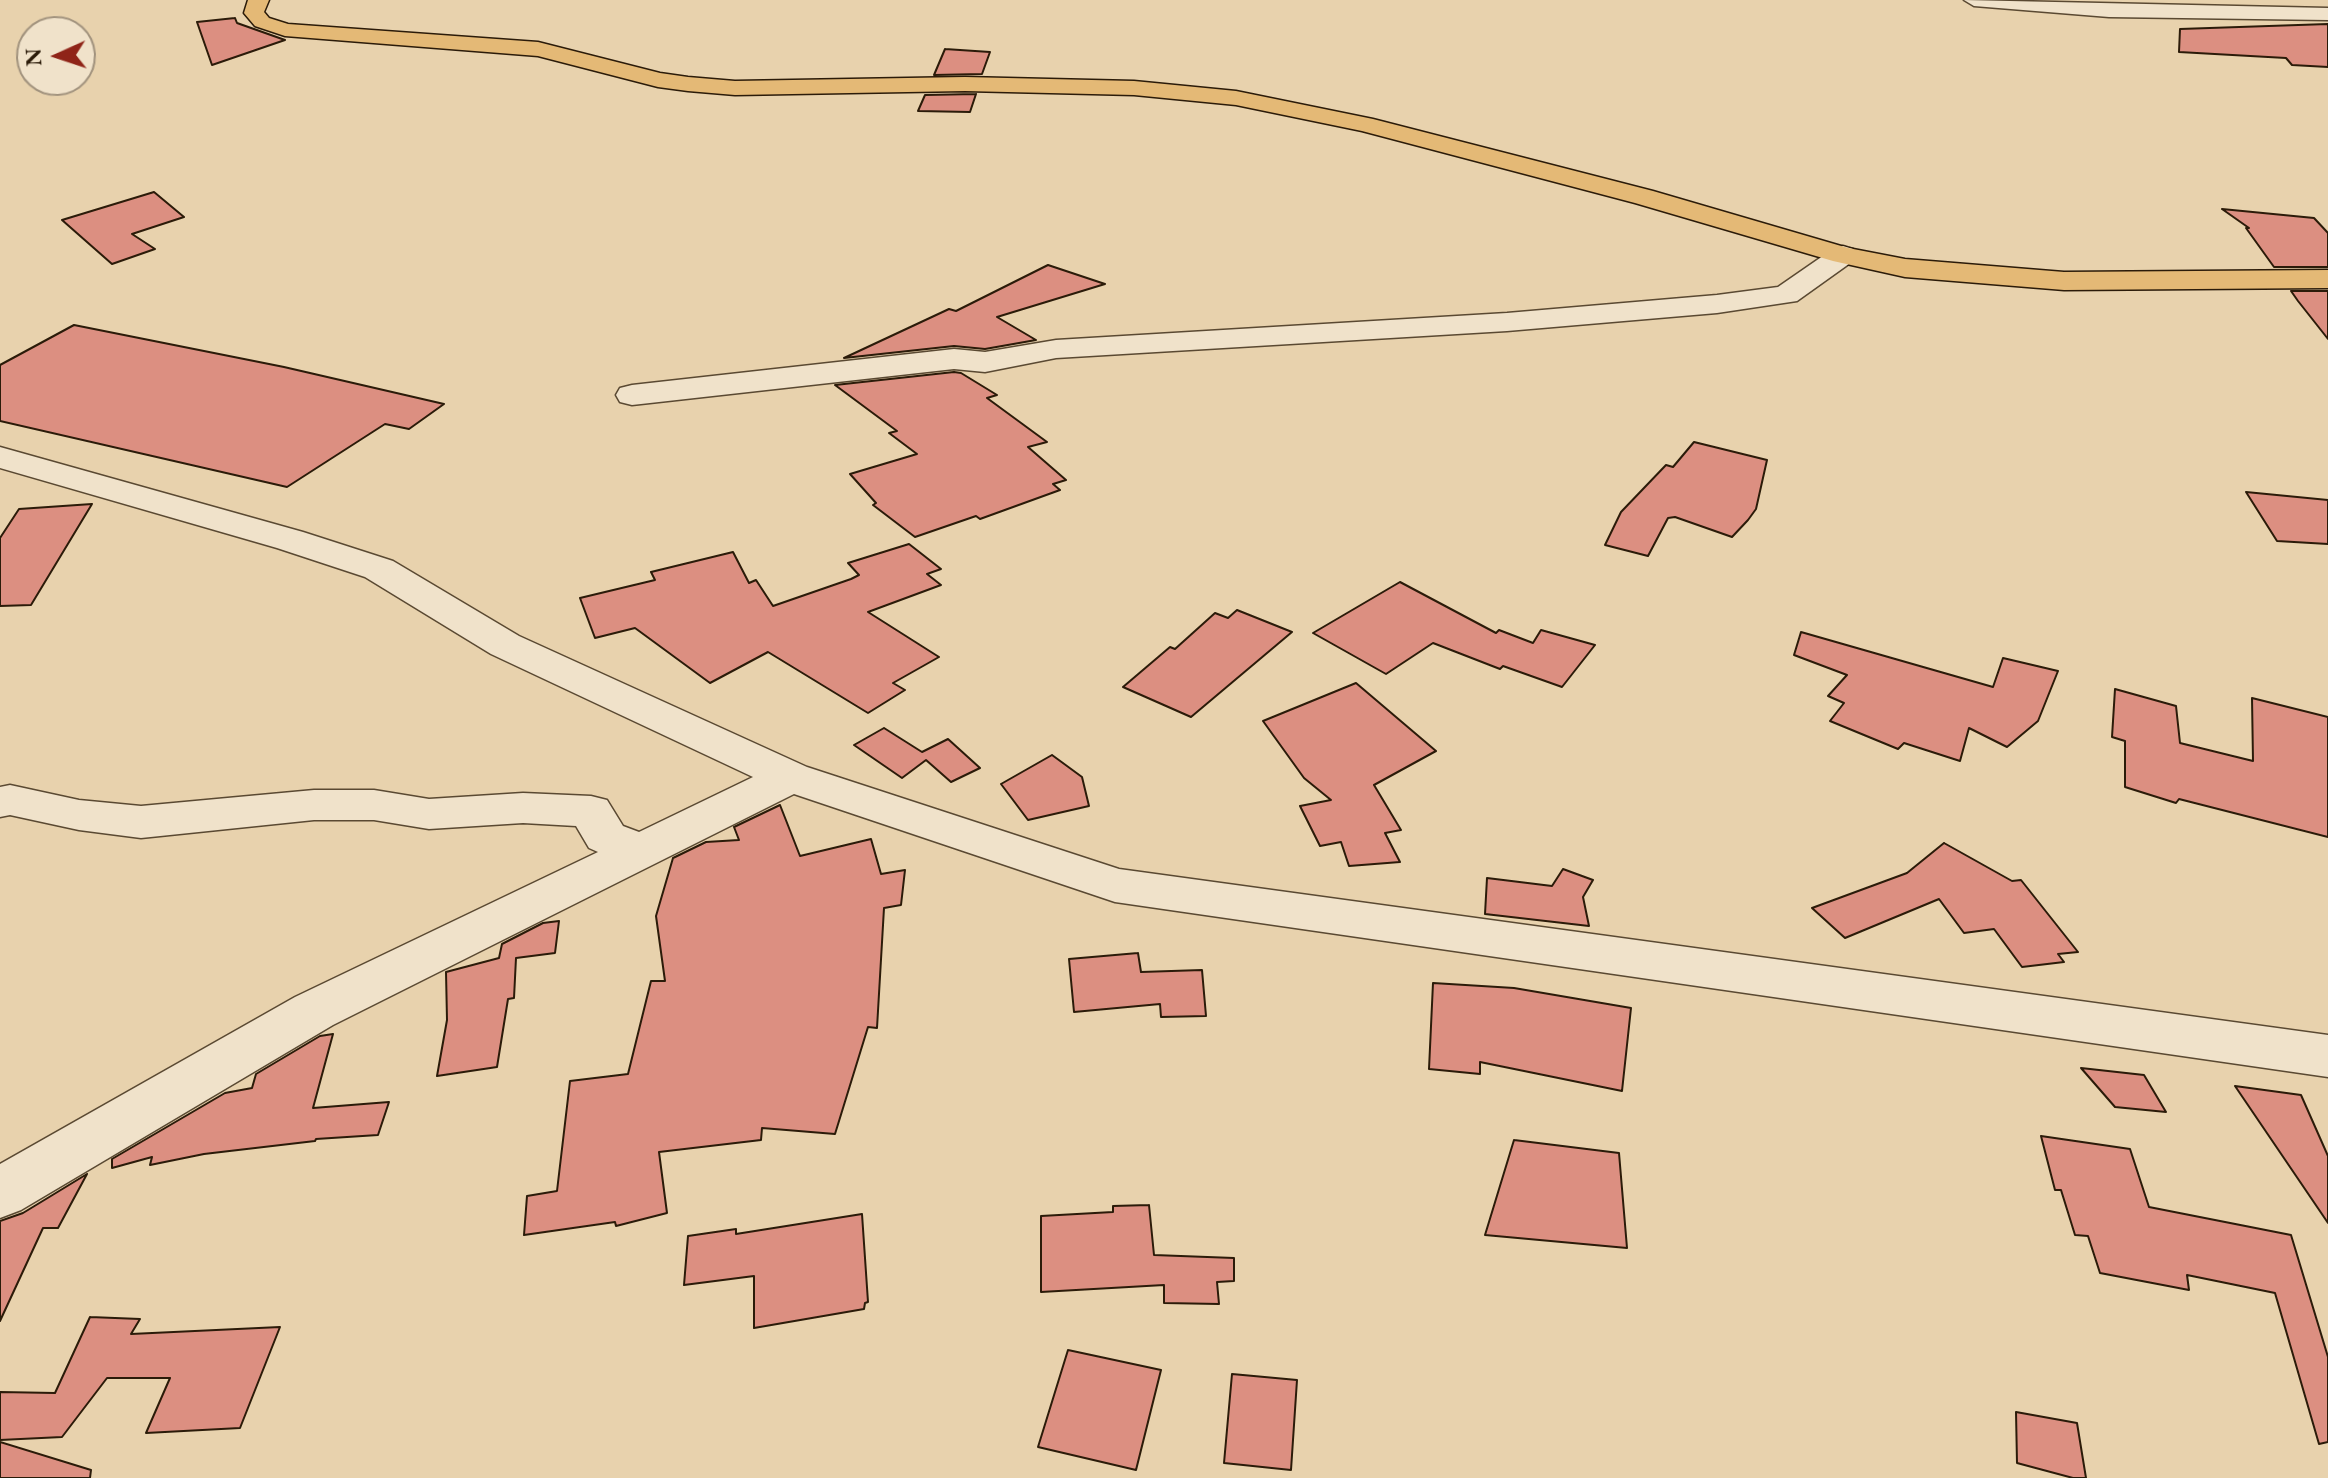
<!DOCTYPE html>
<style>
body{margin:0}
#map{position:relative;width:2328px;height:1478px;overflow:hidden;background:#e8d2ad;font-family:"EB Garamond",serif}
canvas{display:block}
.north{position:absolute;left:16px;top:16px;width:80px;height:80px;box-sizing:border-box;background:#f0e2ca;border:2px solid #a1927d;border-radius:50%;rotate:267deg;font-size:22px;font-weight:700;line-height:32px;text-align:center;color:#2b1b09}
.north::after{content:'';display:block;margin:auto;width:28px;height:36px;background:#8f2418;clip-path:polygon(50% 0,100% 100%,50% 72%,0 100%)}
</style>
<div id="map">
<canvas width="2328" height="1478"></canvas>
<div class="north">N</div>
</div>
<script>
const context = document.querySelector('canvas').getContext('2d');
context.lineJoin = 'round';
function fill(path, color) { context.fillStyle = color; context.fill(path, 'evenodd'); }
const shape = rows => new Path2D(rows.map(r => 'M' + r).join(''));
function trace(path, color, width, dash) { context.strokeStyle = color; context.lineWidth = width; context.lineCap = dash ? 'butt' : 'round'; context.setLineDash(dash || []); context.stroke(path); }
const building = shape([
 [235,18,237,23,285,40,212,65,197,22,235,18],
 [2328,24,2328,67,2292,65,2286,58,2179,52,2180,29,2328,24],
 [945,49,990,52,982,74,934,75,945,49],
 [976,94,970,112,918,111,925,95,976,94],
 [154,192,184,217,132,234,155,249,112,264,62,220,154,192],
 [2222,209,2314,218,2328,233,2328,267,2274,267,2246,228,2249,228,2222,209],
 [1048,265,1105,284,997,317,1036,340,985,349,954,346,844,358,949,309,956,311,1048,265],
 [2291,291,2328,291,2328,339,2298,301,2291,291],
 [74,325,284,367,444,404,409,429,385,424,287,487,0,421,0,365,74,325],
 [954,372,961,373,997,395,987,398,1047,442,1028,447,1066,480,1053,484,1060,490,980,519,976,516,915,537,873,505,876,503,850,474,917,454,889,433,897,431,835,385,954,372],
 [1694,442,1767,460,1756,509,1748,520,1732,537,1675,517,1668,518,1648,556,1605,545,1621,512,1666,465,1673,467,1694,442],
 [2246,492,2328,500,2328,544,2277,541,2246,492],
 [92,504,31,605,0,606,0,538,19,509,92,504],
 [909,544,941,569,927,574,941,585,868,612,939,657,893,683,905,690,868,713,768,652,710,683,635,628,595,638,580,598,655,580,651,572,733,552,749,583,756,580,773,606,851,579,859,575,848,563,909,544],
 [1400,582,1496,633,1499,630,1533,643,1541,630,1595,645,1562,687,1503,666,1500,669,1433,643,1386,674,1313,633,1400,582],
 [1237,610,1292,632,1191,717,1123,687,1170,647,1175,649,1215,613,1228,618,1237,610],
 [1801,632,1993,687,2003,658,2058,671,2038,721,2007,747,1969,728,1960,761,1904,743,1898,749,1830,721,1844,703,1828,696,1847,675,1794,655,1801,632],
 [1356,683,1436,751,1374,785,1401,830,1385,833,1400,862,1349,866,1341,842,1320,846,1300,806,1331,800,1304,778,1263,721,1356,683],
 [2115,689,2176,706,2180,743,2253,761,2252,698,2328,717,2328,837,2179,799,2176,803,2125,787,2125,741,2112,737,2115,689],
 [884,728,922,752,948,739,980,768,951,782,926,760,902,778,854,745,884,728],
 [1052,755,1082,777,1089,806,1028,820,1001,784,1052,755],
 [780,805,800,856,871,839,881,874,905,870,901,905,884,908,877,1028,868,1027,835,1134,762,1128,761,1140,659,1152,667,1213,616,1226,615,1222,524,1235,527,1196,557,1191,570,1081,628,1074,651,981,665,981,656,916,673,858,706,842,739,840,734,827,780,805],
 [1944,843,2012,881,2021,880,2078,952,2058,954,2064,962,2022,967,1994,929,1964,933,1939,899,1845,938,1812,908,1907,873,1944,843],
 [1563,869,1593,880,1583,897,1589,926,1485,914,1487,878,1552,886,1563,869],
 [559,921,555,953,516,958,514,998,508,999,497,1067,437,1076,447,1020,446,972,499,958,502,944,543,923,559,921],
 [1138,953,1141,972,1202,970,1206,1016,1161,1017,1160,1004,1074,1012,1069,959,1138,953],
 [1433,983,1514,988,1631,1008,1622,1091,1480,1062,1480,1074,1429,1069,1433,983],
 [333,1034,313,1108,389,1102,378,1135,316,1139,315,1141,204,1154,150,1165,152,1157,112,1168,112,1159,225,1093,252,1088,256,1074,320,1036,333,1034],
 [2081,1068,2144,1075,2166,1112,2115,1107,2081,1068],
 [2235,1086,2301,1095,2328,1156,2328,1223,2235,1086],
 [2041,1136,2130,1149,2149,1207,2291,1235,2328,1357,2328,1442,2319,1444,2275,1293,2187,1275,2189,1290,2100,1273,2088,1236,2075,1235,2061,1190,2055,1190,2041,1136],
 [1514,1140,1619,1153,1627,1248,1485,1235,1514,1140],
 [87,1174,58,1228,43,1228,0,1321,0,1221,23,1213,87,1174],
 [1149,1205,1154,1255,1234,1258,1234,1281,1217,1282,1219,1304,1164,1303,1164,1285,1041,1292,1041,1216,1113,1212,1113,1206,1149,1205],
 [862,1214,868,1302,865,1303,864,1309,754,1328,754,1276,684,1285,688,1236,736,1229,736,1234,862,1214],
 [90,1317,140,1319,131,1334,280,1327,240,1428,146,1433,170,1378,107,1378,62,1437,0,1440,0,1392,55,1393,90,1317],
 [1068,1350,1161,1370,1136,1470,1038,1447,1068,1350],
 [1232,1374,1297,1380,1291,1470,1224,1463,1232,1374],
 [2016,1412,2077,1423,2086,1478,2073,1478,2017,1463,2016,1412],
 [0,1442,91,1470,90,1478,0,1478,0,1442]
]);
fill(building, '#dc8f81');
trace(building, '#2b1b09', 2);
const minor = shape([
 [1964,0,2328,8,2328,20,2109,17,1974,6,1964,0],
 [1843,246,1853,249,1857,255,1853,261,1797,301,1717,313,1507,331,1056,358,985,372,954,369,632,405,620,402,616,395,620,388,632,385,954,349,985,352,1056,340,1507,313,1717,295,1778,287,1833,249,1843,246],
 [0,447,303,532,393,561,519,636,807,767,1119,869,2328,1035,2328,1077,1115,902,794,794,333,1025,21,1210,0,1218,0,1164,295,997,598,852,589,848,576,826,523,823,429,829,374,820,314,820,141,838,79,830,10,815,0,817,0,787,10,785,79,800,141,806,314,790,374,790,429,799,523,793,591,796,607,800,623,826,639,832,753,777,491,654,365,577,277,548,0,468,0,447]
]);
const major = shape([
 [248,0,269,0,264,12,269,18,288,24,538,42,660,73,688,77,735,81,965,77,1134,81,1236,91,1373,119,1653,191,1848,248,1905,259,2064,272,2328,270,2328,288,2064,290,1905,277,1833,261,1635,203,1362,131,1236,105,1134,95,965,91,735,95,688,91,658,87,538,56,285,36,255,26,244,13,248,0]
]);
trace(minor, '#5a4932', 3);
trace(major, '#2b1b09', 3);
fill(minor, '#f0e2ca');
fill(major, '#e4b976');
</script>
